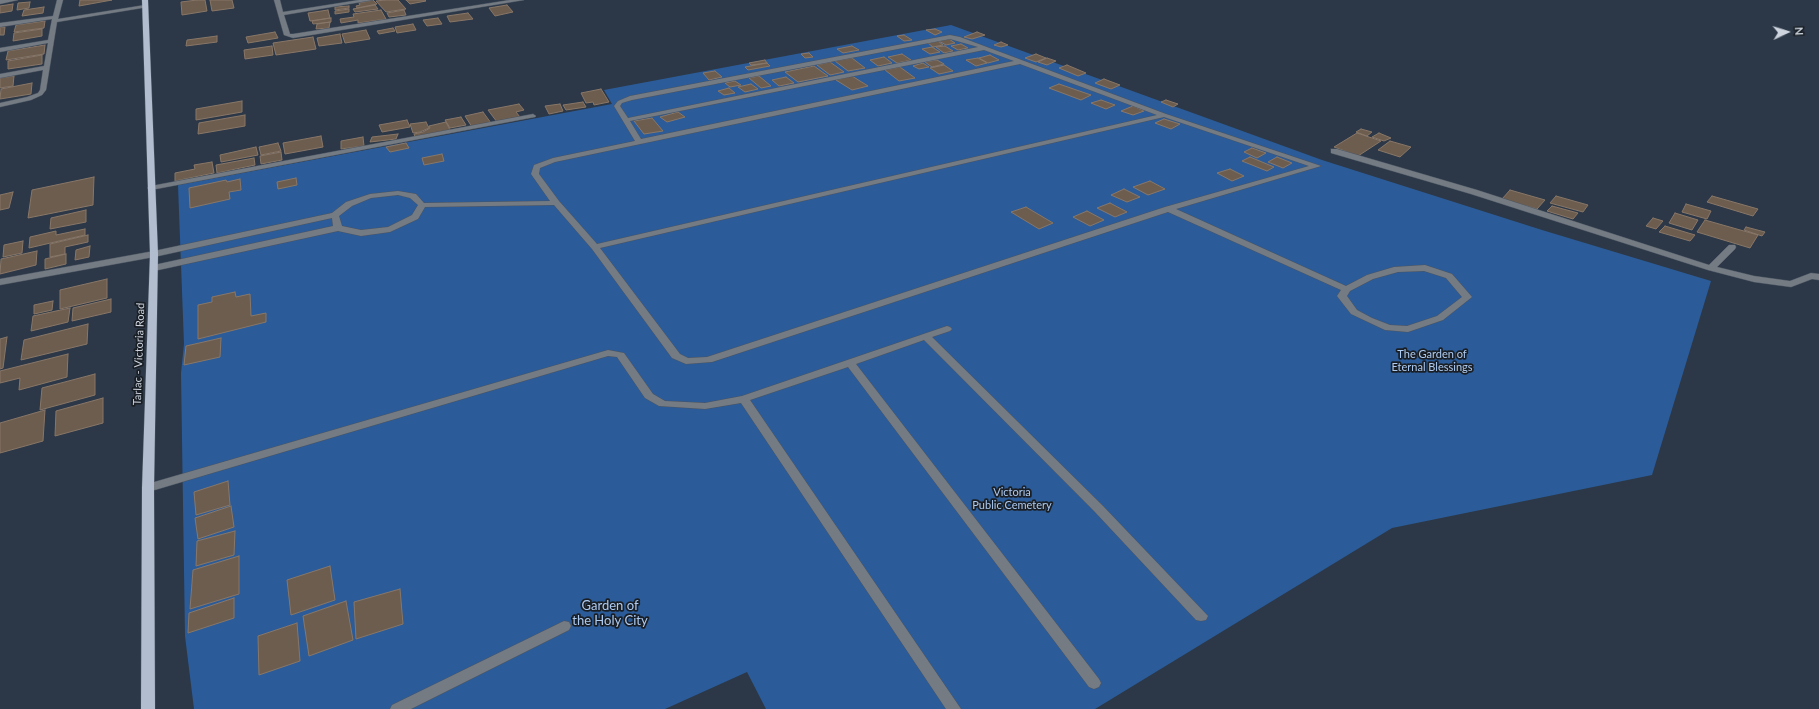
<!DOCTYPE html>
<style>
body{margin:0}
#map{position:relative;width:1819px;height:709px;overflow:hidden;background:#2c3847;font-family:Lato,sans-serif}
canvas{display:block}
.north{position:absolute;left:1767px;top:12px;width:40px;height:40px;-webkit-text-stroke:3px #1a1f26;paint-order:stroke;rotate:86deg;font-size:11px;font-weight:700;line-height:16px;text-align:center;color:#ced5df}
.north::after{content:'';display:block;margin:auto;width:14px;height:18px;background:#ced5df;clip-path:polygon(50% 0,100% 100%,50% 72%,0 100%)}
</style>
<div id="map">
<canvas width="1819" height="709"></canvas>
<div class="north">N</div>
</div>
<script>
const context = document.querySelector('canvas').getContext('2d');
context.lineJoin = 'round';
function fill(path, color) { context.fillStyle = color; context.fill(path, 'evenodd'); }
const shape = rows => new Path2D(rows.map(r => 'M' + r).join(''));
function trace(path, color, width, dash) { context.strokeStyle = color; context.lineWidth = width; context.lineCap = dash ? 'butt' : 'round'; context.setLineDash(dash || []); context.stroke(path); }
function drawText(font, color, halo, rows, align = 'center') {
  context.font = font + ' Lato,sans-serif'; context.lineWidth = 3.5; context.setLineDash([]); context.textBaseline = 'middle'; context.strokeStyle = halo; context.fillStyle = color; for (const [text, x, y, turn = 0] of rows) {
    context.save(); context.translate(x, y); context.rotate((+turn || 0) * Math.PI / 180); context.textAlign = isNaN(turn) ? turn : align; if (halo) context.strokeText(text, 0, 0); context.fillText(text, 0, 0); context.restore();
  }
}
fill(shape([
 [951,25,1322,160,1542,230,1711,281,1652,475,1392,528,1095,709,766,709,747,672,665,709,194,709,185,636,181,373,184,344,178,185,612,104,604,90]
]), '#2b5c99');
const building = shape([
 [80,0,112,0,79,6,80,0],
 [197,0,205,0,207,11,182,15,181,2,197,0],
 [210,0,232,0,234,8,212,11,210,0],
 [373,0,377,4,357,8,356,6,360,5,359,3,373,0],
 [385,0,398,0,406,9,386,12,376,1,385,0],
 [406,0,425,0,426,1,410,4,406,0],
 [30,2,29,8,17,10,18,3,30,2],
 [13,4,12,11,0,13,0,6,13,4],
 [375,5,378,9,355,12,353,9,375,5],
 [507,5,513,12,495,16,489,8,507,5],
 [349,6,349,8,335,10,335,7,349,6],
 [44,7,43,13,22,16,24,10,44,7],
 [349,9,349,12,335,14,335,11,349,9],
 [328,10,330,18,310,21,308,13,328,10],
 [381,10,386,19,358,23,358,20,341,23,340,19,354,17,353,14,381,10],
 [404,10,406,15,389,17,387,13,404,10],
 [468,13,473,19,450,22,447,16,468,13],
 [331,18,331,22,313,24,312,21,331,18],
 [438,18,442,24,427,26,423,20,438,18],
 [45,21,44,28,14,32,16,25,45,21],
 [330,22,329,28,316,29,317,24,330,22],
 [413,24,416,30,397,33,395,27,413,24],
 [0,27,5,27,4,35,0,35,0,27],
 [393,28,395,31,379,34,377,31,393,28],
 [42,29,42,36,13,41,14,33,42,29],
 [935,29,942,32,935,35,926,30,935,29],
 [366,30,370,39,345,43,342,34,366,30],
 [275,32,278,38,248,43,246,37,275,32],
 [977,32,985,35,972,39,964,37,977,32],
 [340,34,342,43,319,46,317,38,340,34],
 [904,35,912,40,904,41,897,36,904,35],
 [217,36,217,42,186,46,187,40,217,36],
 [313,37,316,49,276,55,273,43,313,37],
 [949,39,955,43,946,45,939,41,949,39],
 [938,41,943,45,933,47,928,43,938,41],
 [1001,42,1008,45,1001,47,994,45,1001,42],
 [961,44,968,48,958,50,951,46,961,44],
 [45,45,44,54,6,60,8,51,45,45],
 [272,46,273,55,245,59,244,50,272,46],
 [852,46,859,50,843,53,837,49,852,46],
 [945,46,953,51,944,53,936,47,945,46],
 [932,47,940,52,930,54,922,49,932,47],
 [809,53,813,57,805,58,801,54,809,53],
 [902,54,911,60,897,63,888,57,902,54],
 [1036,54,1046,58,1036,62,1025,58,1036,54],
 [42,55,42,64,8,69,8,61,42,55],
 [990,55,999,60,988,63,979,58,990,55],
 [884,57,892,63,878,66,870,60,884,57],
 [852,58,865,68,848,71,835,61,852,58],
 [978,58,987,63,976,66,966,60,978,58],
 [1047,58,1056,61,1047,65,1038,62,1047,58],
 [765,60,767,63,751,65,749,63,765,60],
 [937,60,944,64,932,67,925,62,937,60],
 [830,62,844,72,830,75,817,65,830,62],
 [767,63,770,66,748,70,745,67,767,63],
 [923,63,929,67,919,69,913,66,923,63],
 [944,65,953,71,939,74,930,68,944,65],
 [1067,65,1086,73,1078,76,1059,68,1067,65],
 [814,66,828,76,798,82,785,72,814,66],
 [900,67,915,78,899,81,885,70,900,67],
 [715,71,722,77,709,80,703,73,715,71],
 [14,76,13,86,0,88,0,78,14,76],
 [759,76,771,86,761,88,749,78,759,76],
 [852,76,868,86,852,90,836,80,852,76],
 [786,77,794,83,779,86,772,80,786,77],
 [1104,79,1120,85,1111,89,1095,83,1104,79],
 [735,81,741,85,730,87,725,83,735,81],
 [32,83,31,94,0,99,1,89,32,83],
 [751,84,758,89,745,92,738,87,751,84],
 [1059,84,1091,95,1081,100,1049,88,1059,84],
 [729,88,735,93,724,95,718,91,729,88],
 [601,89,609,102,594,105,593,102,586,103,581,93,601,89],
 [1101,100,1115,105,1106,109,1091,103,1101,100],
 [1166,100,1178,104,1173,107,1161,102,1166,100],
 [242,101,242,112,196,120,196,109,242,101],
 [583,102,586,107,566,110,563,105,583,102],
 [519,104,524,110,516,112,520,117,497,122,488,110,519,104],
 [560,104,563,111,549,114,545,106,560,104],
 [1133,106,1144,111,1133,115,1121,111,1133,106],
 [483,112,491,123,472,127,465,116,483,112],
 [678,112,685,117,667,122,660,117,678,112],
 [245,115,245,126,198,134,199,123,245,115],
 [461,117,466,125,450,128,445,120,461,117],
 [652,118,663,131,644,134,634,121,652,118],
 [1164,119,1180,124,1171,129,1155,123,1164,119],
 [407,120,410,127,382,132,379,125,407,120],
 [426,122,429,128,420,132,413,133,410,124,426,122],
 [446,122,450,130,415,137,414,134,423,132,430,128,429,126,446,122],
 [1361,129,1372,132,1367,136,1356,132,1361,129],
 [1357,133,1381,141,1358,156,1334,147,1357,133],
 [1379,133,1391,138,1384,141,1372,137,1379,133],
 [398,134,396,139,370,142,372,137,398,134],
 [321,136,323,147,285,154,283,143,321,136],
 [363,137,364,146,341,149,341,141,363,137],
 [1390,141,1411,147,1400,157,1378,150,1390,141],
 [278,143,281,151,261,155,259,147,278,143],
 [406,143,409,148,390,152,386,147,406,143],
 [256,147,258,155,221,162,220,155,256,147],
 [1252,148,1266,153,1257,158,1244,152,1252,148],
 [281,152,282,160,261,164,260,156,281,152],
 [442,154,444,161,424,165,422,158,442,154],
 [1250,157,1274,167,1267,171,1242,161,1250,157],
 [1277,157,1292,163,1283,168,1268,162,1277,157],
 [254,158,255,165,217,173,216,165,254,158],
 [212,162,214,173,175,181,175,173,195,169,194,165,212,162],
 [1230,169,1244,176,1232,181,1217,173,1230,169],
 [94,177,93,205,28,218,32,190,94,177],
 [296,178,297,185,278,189,277,182,296,178],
 [240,179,241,190,229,192,230,199,190,208,189,188,226,180,227,182,240,179],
 [1150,181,1165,189,1148,195,1133,187,1150,181],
 [1124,189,1140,197,1127,202,1111,195,1124,189],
 [1510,190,1545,200,1537,209,1502,199,1510,190],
 [13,192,9,208,0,210,0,195,13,192],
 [1556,196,1588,205,1583,212,1550,203,1556,196],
 [1712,196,1758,209,1753,216,1707,202,1712,196],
 [1110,203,1127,212,1115,217,1097,208,1110,203],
 [1686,204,1711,211,1707,219,1682,212,1686,204],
 [1552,206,1578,213,1573,219,1547,211,1552,206],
 [1026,207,1053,223,1039,229,1011,212,1026,207],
 [86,210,86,222,50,229,51,218,86,210],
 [1087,211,1104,220,1090,226,1073,217,1087,211],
 [1675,213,1698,220,1692,230,1669,223,1675,213],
 [1653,218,1663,221,1656,229,1646,226,1653,218],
 [1705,220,1758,235,1750,248,1697,232,1705,220],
 [1665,226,1695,235,1690,241,1659,232,1665,226],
 [1746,227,1765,232,1762,236,1744,230,1746,227],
 [85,229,85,235,29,248,30,237,56,231,56,235,85,229],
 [88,235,88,242,65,247,65,254,50,257,50,244,88,235],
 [23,241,22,253,3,257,4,245,23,241],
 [90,246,89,257,75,260,76,250,90,246],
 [37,251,36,265,0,274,1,259,37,251],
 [66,254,66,264,45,269,45,259,66,254],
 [107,279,107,298,60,309,60,290,107,279],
 [235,292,236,297,250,294,251,316,266,313,266,322,198,339,198,305,212,302,212,297,235,292],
 [111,299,111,312,72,321,73,308,111,299],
 [53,301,52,310,34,314,34,305,53,301],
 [70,308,68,322,31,331,33,316,70,308],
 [88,324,87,344,21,360,24,340,88,324],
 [7,337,3,368,0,369,0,339,7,337],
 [221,338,220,357,184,365,186,346,221,338],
 [68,354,67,377,19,390,20,378,0,383,0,371,68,354],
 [95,374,95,395,40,410,42,388,95,374],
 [103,398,103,423,55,436,56,411,103,398],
 [45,410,43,441,0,453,0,423,45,410],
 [228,481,230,505,196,515,194,492,228,481],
 [231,506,234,527,198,539,195,518,231,506],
 [235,531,234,555,196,566,197,541,235,531],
 [239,556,239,594,190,609,193,570,239,556],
 [330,566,335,600,291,615,287,580,330,566],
 [400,589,403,624,356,639,354,602,400,589],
 [234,598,234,618,188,633,189,613,234,598],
 [346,601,353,640,309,656,303,616,346,601],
 [297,623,300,661,259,675,258,636,297,623]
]);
fill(building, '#6d5d4e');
trace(building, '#887768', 1);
const minor = shape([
 [0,0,18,0,0,4,0,0],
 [57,0,63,0,58,19,145,5,148,7,57,22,46,90,42,95,31,100,0,107,0,103,27,97,38,93,40,90,43,70,0,78,0,74,44,66,48,43,0,52,0,48,48,40,52,19,0,27,0,23,53,16,57,0],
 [274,0,280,0,283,12,359,0,373,0,284,15,290,34,293,34,510,0,524,0,293,38,284,35,274,0],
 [950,35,960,37,1166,114,1321,166,1176,209,1346,286,1367,275,1394,267,1425,265,1452,274,1472,297,1443,320,1408,332,1385,330,1351,314,1337,296,1341,290,1168,212,712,362,686,364,672,358,592,249,554,205,425,207,418,219,390,232,361,236,338,231,154,271,150,268,154,265,333,226,332,218,154,257,0,285,0,279,154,251,332,213,346,202,370,194,398,191,416,194,424,203,550,201,531,174,534,165,553,158,635,141,614,106,618,101,630,96,950,35],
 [950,39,978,47,628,118,620,106,622,103,632,100,950,39],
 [984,50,1014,61,641,139,630,121,984,50],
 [1020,64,1157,115,597,244,559,201,539,174,540,168,555,162,1020,64],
 [1164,117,1309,166,1165,207,707,357,688,358,680,354,600,248,1164,117],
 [398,195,410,198,418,205,412,215,388,227,361,230,342,226,339,216,352,206,371,198,398,195],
 [1424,271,1446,278,1462,297,1437,316,1407,326,1390,325,1372,318,1357,310,1347,296,1350,291,1373,279,1398,272,1424,271],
 [533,114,536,116,535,117,151,190,147,188,151,186,533,114],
 [1331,149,1337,149,1477,190,1709,265,1729,245,1735,245,1736,247,1735,249,1717,267,1754,276,1790,281,1811,273,1819,274,1819,280,1812,279,1791,287,1754,282,1708,270,1471,194,1331,153,1331,149],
 [947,326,950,327,952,329,950,331,932,337,1103,506,1208,616,1206,620,1201,621,1196,620,1095,512,924,340,856,364,1099,679,1101,683,1099,687,1094,689,1089,687,848,367,750,400,961,709,946,709,741,403,705,409,659,406,645,398,617,357,608,356,148,492,144,491,142,488,144,485,608,350,624,353,653,394,665,401,705,403,742,396,947,326],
 [564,621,569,622,571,626,569,630,411,709,390,709,392,705,564,621]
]);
const major = shape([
 [142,0,148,0,158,254,154,488,155,709,141,709,142,488,150,254,142,0]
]);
trace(minor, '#495462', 1);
trace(major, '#495462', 1);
fill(minor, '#757b83');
fill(major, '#b2becf');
drawText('11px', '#ced5df', '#1a1f26', [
 ["Tarlac - Victoria Road",139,354,-88]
]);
drawText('11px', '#adcaf0', '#1a1f26', [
 ["The Garden of",1432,354],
 ["Eternal Blessings",1432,367],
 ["Victoria",1012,492],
 ["Public Cemetery",1012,505]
]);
drawText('13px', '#adcaf0', '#1a1f26', [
 ["Garden of",610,606],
 ["the Holy City",610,621]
]);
</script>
